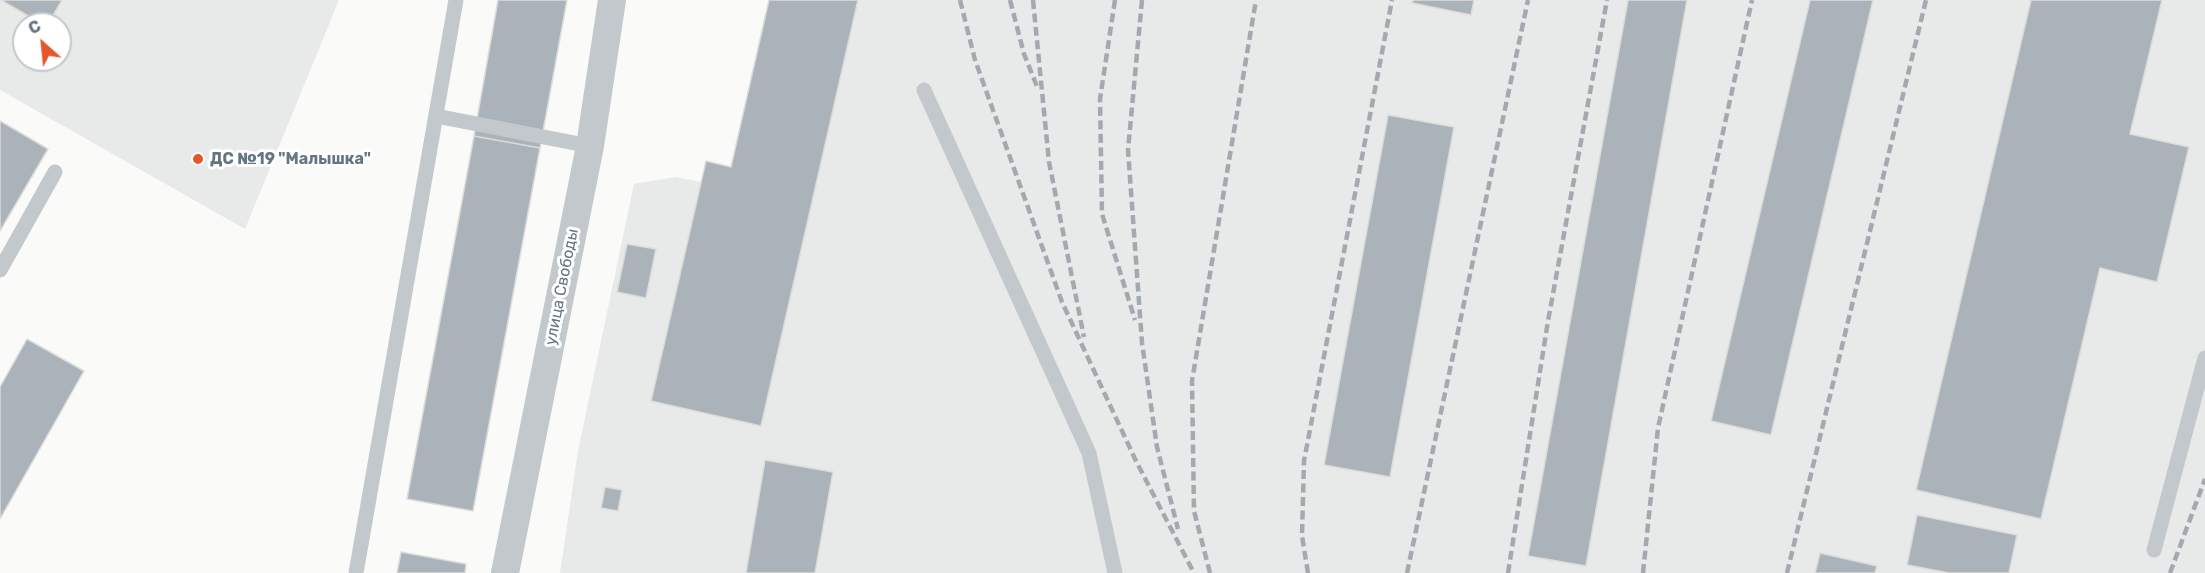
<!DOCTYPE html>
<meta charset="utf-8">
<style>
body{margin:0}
#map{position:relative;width:2205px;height:573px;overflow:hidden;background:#fafaf8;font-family:Rubik,sans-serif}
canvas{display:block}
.north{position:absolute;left:12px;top:12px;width:60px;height:60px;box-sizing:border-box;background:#fff;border:2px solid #c1c8cd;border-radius:50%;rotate:333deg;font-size:16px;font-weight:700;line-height:24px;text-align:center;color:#657683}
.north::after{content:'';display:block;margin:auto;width:21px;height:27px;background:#e4572e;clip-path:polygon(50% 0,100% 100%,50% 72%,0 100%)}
</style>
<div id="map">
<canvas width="2205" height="573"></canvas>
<div class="north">С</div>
</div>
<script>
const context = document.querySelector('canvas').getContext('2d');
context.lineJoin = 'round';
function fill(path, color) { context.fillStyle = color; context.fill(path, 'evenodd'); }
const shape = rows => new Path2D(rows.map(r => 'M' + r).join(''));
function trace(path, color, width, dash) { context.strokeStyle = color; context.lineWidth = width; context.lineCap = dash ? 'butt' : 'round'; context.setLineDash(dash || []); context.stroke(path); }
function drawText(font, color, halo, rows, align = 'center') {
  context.font = font + ' Rubik,sans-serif'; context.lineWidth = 6; context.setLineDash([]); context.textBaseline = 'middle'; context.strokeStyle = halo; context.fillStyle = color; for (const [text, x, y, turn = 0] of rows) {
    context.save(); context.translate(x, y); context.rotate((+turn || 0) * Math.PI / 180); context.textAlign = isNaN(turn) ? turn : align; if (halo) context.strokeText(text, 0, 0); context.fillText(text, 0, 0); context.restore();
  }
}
fill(shape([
 [0,0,339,0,245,229,0,90],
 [24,24,60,24,60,60,24,60],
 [769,0,2205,0,2205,573,560,573,578,451,634,184,676,177,701,182,731,167]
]), '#e8e9e9');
const building = shape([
 [1,0,62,0,48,24,42,24,1,0],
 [498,0,567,0,540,148,474,136,498,0],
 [769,0,858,0,761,426,651,401,706,161,731,167,769,0],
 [1413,0,1474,0,1471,15,1412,3,1413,0],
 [1628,0,1687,0,1586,566,1528,556,1628,0],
 [1810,0,1873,0,1771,435,1711,421,1810,0],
 [2031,0,2162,0,2130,134,2189,147,2157,282,2100,268,2041,519,1916,490,2031,0],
 [1388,115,1454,127,1390,477,1324,465,1388,115],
 [0,121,48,149,0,231,0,121],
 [474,136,540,148,473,511,407,499,474,136],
 [627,244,656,249,646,298,617,292,627,244],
 [27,339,84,371,0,519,0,387,27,339],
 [765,460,833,472,815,573,746,573,765,460],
 [605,487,622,490,618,511,601,508,605,487],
 [1917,515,2017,535,2009,573,1949,573,1907,565,1917,515],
 [401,552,466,564,465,573,397,573,401,552],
 [1820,553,1877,566,1875,573,1815,573,1820,553]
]);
fill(building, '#aab3b9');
trace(building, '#dcdcda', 1.5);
trace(shape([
 [924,90,1089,453,1115,573],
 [436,116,590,146],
 [0,270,55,172],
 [2154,550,2205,358],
 [356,573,456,0]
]), '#c3c8cc', 15);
trace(shape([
 [505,573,590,146,612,0]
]), '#c3c8cc', 28);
trace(shape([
 [960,0,975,60,1062,302,1136,461,1194,573],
 [1010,0,1024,54,1038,89],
 [1033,0,1049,162,1084,337],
 [1115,0,1100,99,1102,214,1135,320],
 [1142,0,1128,150,1142,343,1157,447,1178,529],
 [1210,573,1194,511,1192,381,1256,0],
 [1308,573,1302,536,1304,461,1392,0],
 [1407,573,1528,0],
 [1508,573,1548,321,1607,0],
 [1643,573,1658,428,1752,0],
 [1787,573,1926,0],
 [2170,573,2205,479]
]), '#a2aab0', 4.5, [9, 4.5]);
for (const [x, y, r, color] of [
 [198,159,6,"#e4572e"]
]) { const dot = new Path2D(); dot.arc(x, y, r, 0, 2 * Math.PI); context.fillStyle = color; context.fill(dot); trace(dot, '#fff', 2); }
drawText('bold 16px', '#657683', '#fff', [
 ["ДС №19 \"Малышка\"",210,159]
], 'left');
drawText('16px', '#657683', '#fff', [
 ["улица Свободы",562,287,-79]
]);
</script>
